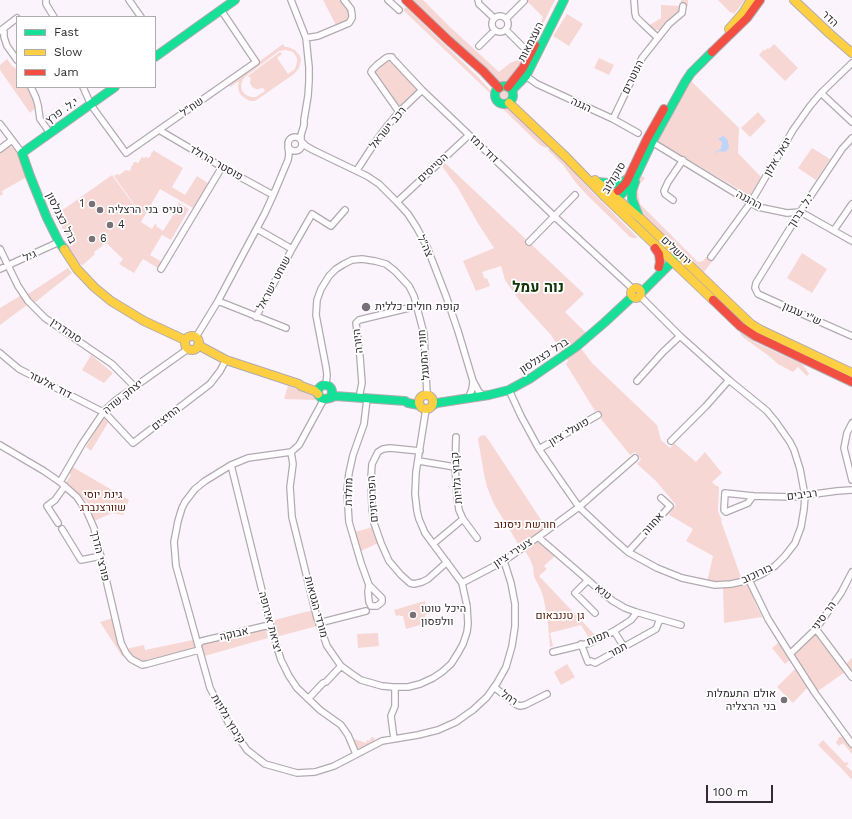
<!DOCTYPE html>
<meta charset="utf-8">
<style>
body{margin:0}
#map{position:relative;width:852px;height:819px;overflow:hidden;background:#fcf4fc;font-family:"Work Sans",sans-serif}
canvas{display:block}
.legend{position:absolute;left:16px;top:16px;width:140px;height:72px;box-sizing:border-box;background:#fff;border:1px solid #adabad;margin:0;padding:5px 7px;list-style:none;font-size:12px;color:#312c31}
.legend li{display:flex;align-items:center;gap:8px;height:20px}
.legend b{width:20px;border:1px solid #adabad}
.scale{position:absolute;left:706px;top:785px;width:67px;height:18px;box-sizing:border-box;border:2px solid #312c31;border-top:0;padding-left:5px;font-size:12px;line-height:14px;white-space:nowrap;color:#312c31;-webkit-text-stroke:3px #fff;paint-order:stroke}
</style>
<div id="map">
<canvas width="852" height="819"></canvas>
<ul class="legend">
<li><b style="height:5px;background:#16e098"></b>Fast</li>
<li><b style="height:5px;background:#ffcf43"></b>Slow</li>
<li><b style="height:5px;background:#f24e42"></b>Jam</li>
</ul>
<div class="scale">100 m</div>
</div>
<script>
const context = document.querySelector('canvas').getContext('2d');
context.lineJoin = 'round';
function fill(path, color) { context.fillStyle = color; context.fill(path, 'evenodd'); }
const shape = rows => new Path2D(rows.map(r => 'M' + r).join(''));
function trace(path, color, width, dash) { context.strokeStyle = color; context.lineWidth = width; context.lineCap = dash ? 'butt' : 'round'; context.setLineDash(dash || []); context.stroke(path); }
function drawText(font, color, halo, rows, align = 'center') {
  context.font = font + ' "Work Sans",Heebo,sans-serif'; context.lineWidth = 3.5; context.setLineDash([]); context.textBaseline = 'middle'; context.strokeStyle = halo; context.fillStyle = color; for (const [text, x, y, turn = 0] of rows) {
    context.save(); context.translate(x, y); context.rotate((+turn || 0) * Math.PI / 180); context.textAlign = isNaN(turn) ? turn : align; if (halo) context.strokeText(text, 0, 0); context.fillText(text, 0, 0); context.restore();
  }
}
fill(shape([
 [323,0,342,0,350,9,351,18,337,27],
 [411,0,423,0,450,27,499,72,510,63,527,56,521,67,508,82,505,85,502,85],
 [526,0,555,0,537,35,543,17],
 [681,0,688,0,688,6,681,6,678,14,667,22,661,30,655,30,648,26,661,18,661,5,681,6],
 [718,0,745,0,734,14,732,12,731,13],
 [405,8,407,8,479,78,489,89,492,93,491,94,404,11,404,9],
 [567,14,583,24,569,46,553,36],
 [283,44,285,47,288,47,295,50,300,56,301,60,299,68,294,74,255,101,250,101,246,99,242,96,239,92,238,86,239,81,230,87,229,84],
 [286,50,293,52,297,58,297,62,295,69,288,74,277,58,282,54,280,52,248,76,250,78,251,77,250,83,252,87,256,89,258,89,263,88,265,91,256,97,251,97,246,95,242,91,241,85,243,79,246,76,279,51],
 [774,44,798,68,785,81,759,55,764,49,764,51,768,48,769,49],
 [599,58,614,65,609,75,594,68],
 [7,59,12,66,17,69,17,87,30,87,35,99,36,106,34,109,30,113,0,70,0,65],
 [386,59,390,59,419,90,399,110,373,75,374,70],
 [690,80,739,128,738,153,761,177,750,196,657,141],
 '498 95a6 6 0 1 1 12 0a6 6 0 1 1-12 0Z',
 [503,107,507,107,510,108,547,144,548,147,546,148,540,145,502,108],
 [758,112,766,121,750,137,741,128],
 [10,146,13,148,17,151,23,164,27,177,2,191,3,194,0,196,0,151,6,147],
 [550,147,567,162,580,179,594,194,638,238,633,238,630,237,587,195,576,183,563,165,548,150],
 [812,148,830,159,816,180,798,168],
 [153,150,183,168,172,187,185,195,197,176,208,183,193,208,160,189,141,222,152,229,155,224,157,225,156,226,163,231,179,206,178,205,179,203,189,209,171,240,162,235,150,255,162,262,158,268,143,259,134,273,119,264,123,259,106,243,94,252,95,254,83,265,78,264,66,245,70,242,62,228,57,214,112,175,141,215,141,214,114,176,117,174,119,175,126,170,129,171,131,169,131,167,133,165,133,163,135,162,138,163,142,157,144,158,146,157,149,158,151,155,151,153,153,152],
 [444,162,584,294,565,312,587,334,577,343,592,363,657,425,661,440,670,448,674,443,696,462,705,452,722,473,712,482,715,485,719,487,718,511,722,521,721,521,742,580,729,583,707,582,713,556,686,541,693,529,668,514,676,505,656,481,637,464,641,459,635,452,630,455,601,419,602,418,597,410,595,411,566,364,568,361,551,335,519,300,505,280,501,266,482,272,485,279,487,278,490,286,476,291,463,261,494,248,479,225,458,188,441,165],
 [642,176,645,178,639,185,638,190,640,204,698,262,703,261,708,255,714,259,704,272,715,283,713,284,644,217,638,207,636,202,636,189,638,182],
 [802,253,827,269,812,293,787,278],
 [68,268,72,273,33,304,31,302,0,325,0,308,23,294,25,296],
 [741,333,756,343,802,364,806,369,809,374,807,376,798,367,793,372,778,364,769,356,744,338,740,334],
 [91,355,113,373,104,383,82,370],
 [288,386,313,395,316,398,315,400,284,399],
 [103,418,109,421,91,451,86,447],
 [485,435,490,442,547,529,520,547,494,504,487,487,484,474,478,439,480,436],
 [71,466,129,500,123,515,112,513,92,522,88,511,91,509,86,501,80,495,65,484,71,475,67,473],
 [373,527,378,543,361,551,355,532],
 [538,542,556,555,544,566,547,569,539,576,596,636,590,640,581,625,550,633,553,646,550,647,547,615,543,596,541,590,534,577,533,567,530,559,525,551],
 [749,584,755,603,762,617,724,623,723,588],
 [425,601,426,607,427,614,425,615,427,623,406,629,403,616,400,616,400,615,396,616,394,610],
 [313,610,317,626,276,637,271,621],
 [113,618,125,654,122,656,100,622],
 [265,626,268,638,201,657,198,644],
 [816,629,844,666,852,658,852,669,848,672,845,672,815,693,790,654],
 [378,633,379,646,358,648,357,634],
 [193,640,195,648,146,660,141,661,132,658,126,649,144,645,145,650],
 [779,642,791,659,785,664,772,648],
 [567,664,575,677,561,685,554,672],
 [795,669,808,687,793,703,777,687],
 [371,737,375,738,374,741,360,749,355,746,351,738,366,743,367,740,370,741],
 [839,737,845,737,852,747,852,754,843,743,839,746,836,743],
 [823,740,845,763,847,762,849,763,846,766,852,771,852,779,850,778,841,768,818,745]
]), '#f6d7d3');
fill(shape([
 [723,136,725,137,728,141,729,148,725,152,719,151,715,153,715,152,721,149,722,142,718,139]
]), '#bdd4fb');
const street = shape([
 [46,0,46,4,54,17],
 [129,0,141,17],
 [291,0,306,38,309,67,309,81,308,96,304,120,304,125,301,135,301,140],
 [388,0,399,10],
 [478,0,479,4,494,18],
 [634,0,635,13,636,17,642,23,658,38],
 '492 24a8 8 0 1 1 16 0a8 8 0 1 1-16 0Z',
 [506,19,524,1],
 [3,29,4,32,4,37,7,46,17,60],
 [506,30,523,47],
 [0,31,17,18],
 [306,38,318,36,349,23,352,18,352,15,351,9,344,0],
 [479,46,495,30],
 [526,76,537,84,613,119,638,133],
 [31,87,36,98,38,105,40,119,50,133],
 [83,87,91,105,126,153,256,62,221,10],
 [821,93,852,122],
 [399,112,373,75,371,72,372,70,377,65,386,58,388,57,392,57,393,59,422,90,554,216,633,289],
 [613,119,642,58,669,24,682,13,683,6],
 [0,124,22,153],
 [159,130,222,167,273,195],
 '288 144a7 7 0 1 1 14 0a7 7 0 1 1-14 0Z',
 [852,138,842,149,800,212,756,283,755,288,758,294,800,313,852,336],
 [302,142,306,146,313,150,367,176,379,184,397,202,408,214,417,228,427,247,446,296,458,331,473,381,479,392,483,395],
 [652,142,758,207,787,213,800,212,806,215,852,241],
 [0,149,12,140],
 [357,170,376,141,388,125,399,112,422,90],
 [673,200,665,194,664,191,668,182,683,160],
 [397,202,469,135],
 [257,229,292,249],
 [834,230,852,204],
 [529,242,575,195],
 [0,249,18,286,28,301,45,318,112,364,135,387],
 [711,257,751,202,793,130,810,106,821,93,852,63],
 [0,269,59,242],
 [161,269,222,167],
 [218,301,286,328],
 [256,317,292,249,312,214,331,226,345,210],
 [196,337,218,301,265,213,275,191,288,160,289,154,288,147],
 [0,353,19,369,105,413,133,443,210,384,220,371,226,360],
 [637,381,663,352,680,336],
 [326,385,327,375,326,367,316,315,317,300,321,289,329,276,336,269,344,264,352,260,362,259,375,261,386,264,395,271,409,286,414,296,424,334,427,394],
 [509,390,521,416,539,449,558,477,579,507,612,538,628,552,657,568,682,578,715,585,731,584,749,580,762,574,775,566,785,556,795,543,801,527,804,509,805,496,800,469,794,450,790,442,776,422,767,411,729,380,680,336,640,296],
 [469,397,472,389,473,382],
 [359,398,362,383,360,357,356,323,359,320,417,306],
 [367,399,364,424,353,455,349,473,347,491,349,522,361,563,369,585,368,592,369,602,371,606,377,606,382,602,382,598,369,585],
 [852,423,847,433,844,448,852,480],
 [456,437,455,467,457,496,459,510,463,519,477,538],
 [671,441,706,406,729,380],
 [0,445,44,471,60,482,77,497,87,512,94,528,121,643,126,653,131,659,142,665,147,664,199,650],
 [539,449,598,415],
 [420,451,390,448,383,449,378,452,372,464,371,478,372,507,374,523,381,543,389,561,401,575,410,583,414,584,422,582,428,579,447,562],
 [291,452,248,458,231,465,205,481,195,489,185,502,182,508,178,521,174,542,176,566,210,688,229,724,247,750,265,764,297,773,315,772,334,766,382,741,418,735,438,730,456,722,473,710,487,697,497,683,506,667,512,646,515,626,515,604,511,583,504,561],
 [291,452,293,464,290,487,292,517,317,618,327,646,341,666,352,674,361,680,382,686,393,687,408,687,420,684,433,678,442,672,451,664,458,653,463,644,467,632,468,624,467,606,462,583,425,533,419,519,417,511,415,494,416,472,426,409],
 [291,452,299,445,324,399],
 [419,461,455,467],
 [231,465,271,627,281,660,289,676,297,688,320,710,341,725,348,735,356,754],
 [60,482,82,444,105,410,116,400,185,351,187,350,190,350],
 [753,496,750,500,748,503,726,512,724,510,725,493,753,496,792,497,837,491,852,490],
 [58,523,47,506,55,500,65,486],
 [62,529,81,560,101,556],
 [538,537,604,594,613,601,625,608,636,612,681,625],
 [433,544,463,519],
 [628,552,670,506,661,498],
 [588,580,575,593,595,613],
 [749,580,768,619,790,654,815,693,852,744],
 [462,583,504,561,538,537,579,507,635,458],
 [319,623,366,611],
 [816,629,852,677],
 [614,631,624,647],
 [198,644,202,641,265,626,271,627],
 [581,644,588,662,591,661,595,663,656,629,660,619],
 [553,652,590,643,614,631,631,620,635,615,636,612],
 [790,654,816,629,841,593,852,572],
 [494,687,517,705,520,706,525,705,547,694],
 [308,699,323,683,326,682,341,666],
 [394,739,391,716,395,706,395,687]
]);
const fast = shape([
 [155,57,235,0],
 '495 95a9 9 0 1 1 18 0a9 9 0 1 1-18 0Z',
 [512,90,526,76,564,0],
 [598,182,618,184,622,183,627,179],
 [635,182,632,191,632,199,639,217],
 [613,202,632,184,652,142,685,82,691,73,712,52],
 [64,249,59,242,47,218,30,176,22,153,115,87],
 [641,293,672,262,674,258],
 '318 392a7 7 0 1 1 14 0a7 7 0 1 1-14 0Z',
 [330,398,335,396,405,401,408,403,419,405,421,407],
 [433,405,437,403,489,395,509,390,531,378,576,347,604,323,632,297]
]);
const slow = shape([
 [794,0,830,34,852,53],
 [729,29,743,13,751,0],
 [509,103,566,157,605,197,713,300],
 [595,180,641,219,751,324,759,329,852,373],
 [64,249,77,269,94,287,111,301,144,321,185,340],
 '631 293a5 5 0 1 1 10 0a5 5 0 1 1-10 0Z',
 '185 343a7 7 0 1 1 14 0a7 7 0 1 1-14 0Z',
 [198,345,226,360,299,384,301,386,315,391,318,394],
 '419 402a7 7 0 1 1 14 0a7 7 0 1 1-14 0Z'
]);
const jam = shape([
 [406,0,448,40,483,71,499,88],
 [712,52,747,18,760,0],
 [508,87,523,68,535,45],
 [618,191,626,183,647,139,664,109],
 [655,248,659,254,660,262,659,267],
 [713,300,740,326,755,336,852,382]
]);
trace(street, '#b1abb1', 8);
trace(fast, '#b1abb1', 10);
trace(slow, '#b1abb1', 10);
trace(jam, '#b1abb1', 10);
trace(street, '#fffdff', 5.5);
trace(fast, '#16e098', 8);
trace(slow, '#ffcf43', 8);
trace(jam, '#f24e42', 8);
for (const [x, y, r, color] of [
 [92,204,4,"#787278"],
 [100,210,4,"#787278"],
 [110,225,4,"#787278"],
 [92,239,4,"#787278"],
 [366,307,5,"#787278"],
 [413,615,4,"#787278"],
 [784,700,4,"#787278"]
]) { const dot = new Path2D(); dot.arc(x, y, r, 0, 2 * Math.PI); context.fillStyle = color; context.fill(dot); trace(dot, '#fff', 1.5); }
drawText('11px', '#312c31', '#fff', [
 ["הדר",830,19,43],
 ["העצמאות",531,42,-63],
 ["הנוטרים",633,77,-64],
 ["הגנה",581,105,25],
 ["שח\"ל",192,107,-35],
 ["י.ל. פרץ",62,111,-35],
 ["רכב ישראל",388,128,-51],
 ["דוד רמז",484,149,44],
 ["יגאל אלון",778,157,-59],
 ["פוסטר הרולד",216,163,30],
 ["הטייסים",433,168,-43],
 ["סוקולוב",614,178,-59],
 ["ההגנה",749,200,28],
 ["י.ל. ברוך",801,211,-57],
 ["ברל כצנלסון",61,218,64],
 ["צה\"ל",425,246,65],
 ["ירושלים",676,251,43],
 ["גיל",30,256,-25],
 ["שוחט ישראל",274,283,-62],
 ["ש\"י עגנון",802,314,24],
 ["סנהדרין",66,331,34],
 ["היורה",358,341,-97],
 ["חוני המעגל",424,355,-95],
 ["ברל כצנלסון",544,356,-33],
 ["דוד אלעזר",50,385,27],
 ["יצחק שדה",123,397,-39],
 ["החיצים",166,418,-38],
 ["פועלי ציון",569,432,-30],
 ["קבוץ גלויות",457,478,-94],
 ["מולדת",349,492,-89],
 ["רביבים",802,495,-7],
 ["הפרטיזנים",373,499,-94],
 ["אחווה",653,524,-48],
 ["צעירי ציון",513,553,-33],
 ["פורצי הדרך",100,556,77],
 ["בורוכוב",757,574,-25],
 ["טנא",603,592,39],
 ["מורדי הגטאות",316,607,75],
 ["הר סיני",824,616,-54],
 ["יציאת אירופה",270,622,75],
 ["אבוקה",234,634,-13],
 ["תפוח",598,638,-22],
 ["תמר",618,650,-30],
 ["רחל",509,698,35],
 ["קיבוץ גלויות",228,719,59]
]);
drawText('11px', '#312c31', '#fff', [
 ["1",84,204,"right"],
 ["טניס בני הרצליה",108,210],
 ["4",118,225],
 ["6",100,239],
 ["קופת חולים כללית",375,307],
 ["היכל טוטו",421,609],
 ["וולפסון",421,622],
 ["אולם התעמלות",776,694,"right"],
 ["בני הרצליה",776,707,"right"]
], 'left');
drawText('11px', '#521808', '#fff', [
 ["גינת יוסי",103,495],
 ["שוורצנברג",103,508],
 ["חורשת ניסנוב",525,525],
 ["גן טננבאום",560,616]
]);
drawText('bold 15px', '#113408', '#fff', [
 ["נוה עמל",538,288]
]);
</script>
